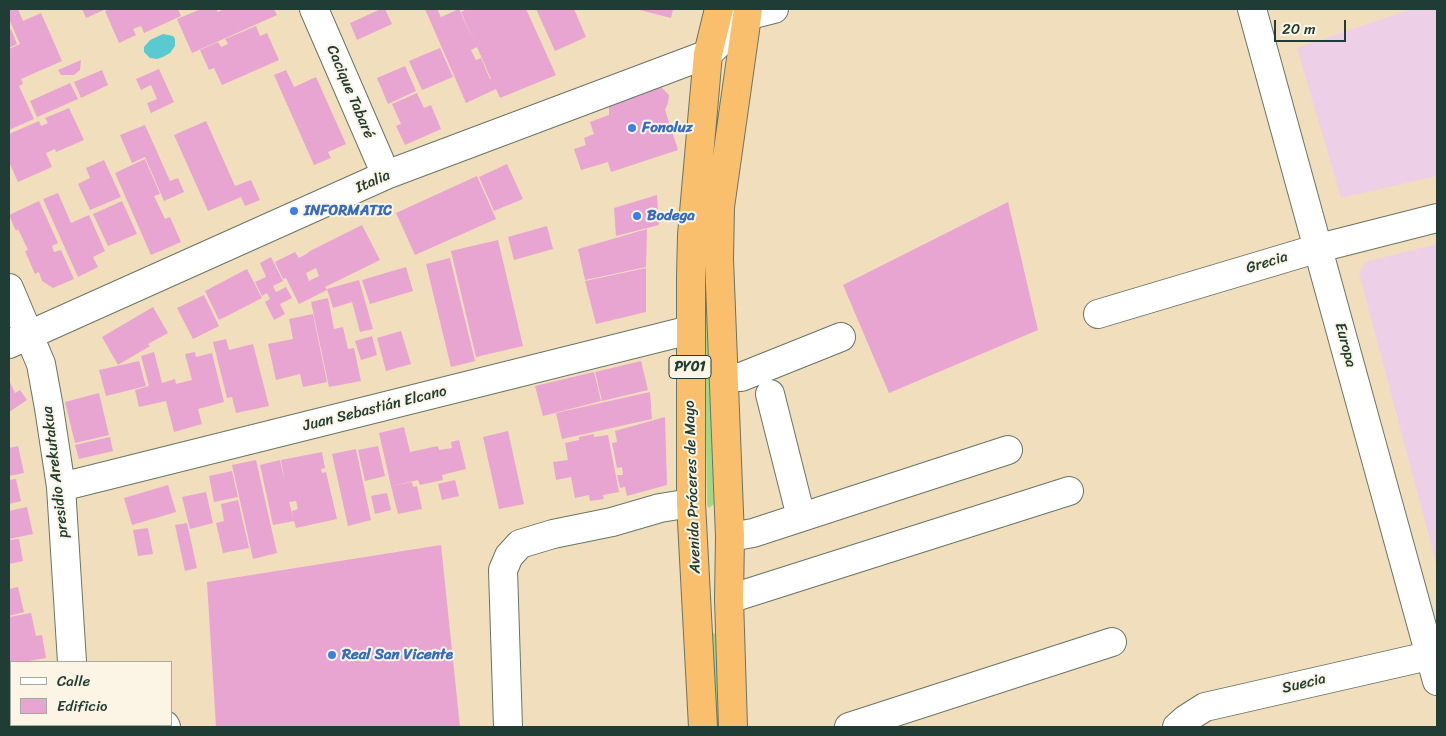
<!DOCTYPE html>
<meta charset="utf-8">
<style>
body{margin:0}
#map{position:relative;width:1446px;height:736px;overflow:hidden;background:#f1debd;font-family:Sriracha,sans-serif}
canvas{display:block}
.frame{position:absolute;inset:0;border:10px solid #1f3d34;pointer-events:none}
.legend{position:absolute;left:10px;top:661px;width:162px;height:65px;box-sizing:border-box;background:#fcf5e5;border:1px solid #a4ab9e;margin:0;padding:6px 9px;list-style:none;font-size:15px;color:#1f3d34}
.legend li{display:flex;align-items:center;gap:10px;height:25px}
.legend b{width:25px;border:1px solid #a4ab9e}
.scale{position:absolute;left:1274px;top:20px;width:72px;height:22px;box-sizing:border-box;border:2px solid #1f3d34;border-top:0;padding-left:6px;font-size:15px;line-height:18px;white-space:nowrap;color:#1f3d34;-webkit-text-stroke:4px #fcf5e5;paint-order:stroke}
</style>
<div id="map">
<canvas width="1446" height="736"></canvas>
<div class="frame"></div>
<ul class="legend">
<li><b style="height:6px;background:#fff"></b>Calle</li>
<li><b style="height:14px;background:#e8a5d1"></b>Edificio</li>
</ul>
<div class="scale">20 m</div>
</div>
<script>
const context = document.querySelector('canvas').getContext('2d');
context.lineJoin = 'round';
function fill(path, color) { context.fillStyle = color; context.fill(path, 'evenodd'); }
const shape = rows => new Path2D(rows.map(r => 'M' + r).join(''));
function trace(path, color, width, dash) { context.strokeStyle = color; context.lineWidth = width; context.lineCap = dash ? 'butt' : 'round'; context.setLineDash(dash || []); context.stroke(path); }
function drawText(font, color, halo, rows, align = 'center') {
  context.font = font + ' Sriracha,sans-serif'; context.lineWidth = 4; context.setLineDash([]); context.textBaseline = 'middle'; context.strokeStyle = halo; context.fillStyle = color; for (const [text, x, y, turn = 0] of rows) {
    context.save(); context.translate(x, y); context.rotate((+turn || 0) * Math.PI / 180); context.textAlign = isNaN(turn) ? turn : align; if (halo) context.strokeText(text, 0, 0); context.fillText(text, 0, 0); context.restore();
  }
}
fill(shape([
 [1411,9,1437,9,1437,176,1341,198,1297,48],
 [1437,244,1437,567,1359,273,1365,262]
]), '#edd0e8');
fill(shape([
 [733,38,709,228,714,504,709,508,707,505,703,228,706,201],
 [711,631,716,635,720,727,713,727]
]), '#a1d788');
fill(shape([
 [163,34,173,36,175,39,175,46,170,53,163,57,157,59,150,58,144,52,144,47,150,40]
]), '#5bc9d0');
fill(shape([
 [9,9,18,9,23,21,41,13,49,31,20,44,9,19],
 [82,9,106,9,86,18],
 [110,9,178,9,181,16,144,33,141,26,133,29,136,35,119,43,105,11],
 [201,9,216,9,218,12,224,9,274,9,277,15,192,53,177,19],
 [381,9,385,9,392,24,357,40,350,23],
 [425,9,437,9,441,17,459,9,475,44,461,12,467,9,526,9,556,75,500,98,496,89,466,103],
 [477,47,491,79,490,79,481,58,476,60,471,50],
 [536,9,574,9,586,37,555,51],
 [636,9,673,9,671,18],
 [256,26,260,36,267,33,279,60,222,85,214,68,209,70,200,50,218,42,221,47,228,44,225,39],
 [11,29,17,44,9,48,9,30],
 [49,31,62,61,21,79,23,84,19,86,34,119,9,130,9,49],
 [440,48,453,77,422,90,409,61],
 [81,60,80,70,74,75,61,75,58,70],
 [405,66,416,91,388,104,377,78],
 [159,69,174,102,151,113,147,103,157,99,151,85,141,90,136,79],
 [102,70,108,85,81,98,74,82],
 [286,70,294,87,316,77,346,144,328,152,331,158,314,165,274,75],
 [70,83,78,99,37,117,30,101],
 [659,85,669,95,668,103,665,110,678,150,611,172,608,162,581,170,574,149,586,145,584,138,594,134,590,122,609,115,609,107,612,102],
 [417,93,424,108,431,105,441,129,405,145,396,126,401,124,392,104],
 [69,108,84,140,56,152,55,149,46,153,52,167,18,182,9,162,9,134,39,121,41,126,48,123,45,118],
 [206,121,235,186,251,180,260,200,245,206,241,197,208,211,174,135],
 [145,125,170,181,178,178,184,192,164,201,145,157,132,163,120,135],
 [145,159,160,194,154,196,165,219,170,217,181,242,151,255,115,173],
 [104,160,121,197,90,210,78,184,90,178,86,168],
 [507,164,523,199,494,211,479,177],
 [477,176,496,219,415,255,396,213],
 [58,193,71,223,89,215,105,251,93,257,98,267,78,277,43,199],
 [657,195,659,225,616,236,614,208],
 [39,201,58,243,52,246,54,252,61,250,74,279,53,288,42,281,39,272,35,274,25,251,28,250,18,229,16,231,9,215],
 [122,201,137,234,108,246,93,214],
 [1008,202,1038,330,889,393,843,285],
 [362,225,380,260,325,287,327,290,299,304,286,278,283,279,275,262,295,252,299,258,308,253,308,252],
 [316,268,319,276,309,281,306,273],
 [547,226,553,249,514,260,508,237],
 [647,229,646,267,585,280,578,249],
 [498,240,523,346,476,357,451,251],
 [271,257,283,281,273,286,276,292,286,287,292,298,280,304,285,314,274,320,265,302,270,299,267,293,262,296,255,282,266,277,260,263],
 [450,258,475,361,451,367,426,264],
 [406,267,413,291,370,304,362,280],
 [646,268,646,312,596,324,585,281],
 [247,269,262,298,219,320,205,291],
 [359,280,373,329,360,332,352,302,333,308,327,289],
 [204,295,219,326,193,339,177,308],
 [328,298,334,329,343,327,348,349,354,348,361,381,329,387,311,302],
 [153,307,168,333,148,344,150,346,118,365,102,337],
 [313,314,327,382,303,387,300,374,276,380,268,344,293,339,289,319],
 [401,331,411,364,386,371,377,338],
 [372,336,377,355,361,360,355,341],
 [226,339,229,350,253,344,269,406,236,413,232,397,227,398,213,342],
 [154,352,162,383,175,379,176,384,192,380,185,354,195,352,196,357,212,353,224,402,198,409,202,424,174,432,166,401,139,407,135,390,149,386,141,356],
 [139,361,146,386,106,396,99,370],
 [641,361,648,390,602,401,595,372],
 [594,372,601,401,543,416,535,386],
 [9,380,15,393,20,390,27,400,9,412],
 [650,392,652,419,562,439,556,413],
 [99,393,109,435,75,443,65,402],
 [665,417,667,485,627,496,625,487,620,488,617,475,623,475,622,467,617,468,612,443,617,442,615,431],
 [404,427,410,452,438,446,439,450,452,448,451,442,459,440,466,469,442,475,443,480,420,485,418,480,391,486,379,433],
 [508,431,524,504,499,509,483,437],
 [594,434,594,437,608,435,619,492,603,495,604,499,590,501,589,495,575,498,571,477,556,480,553,462,568,460,565,443,579,440,579,437],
 [110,437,113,451,79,459,75,445],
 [18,446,24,473,9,476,9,448],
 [378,446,385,476,365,481,358,450],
 [356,449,371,520,348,526,332,454],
 [322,452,325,468,321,469,322,473,326,472,337,519,296,528,294,521,273,525,260,465,280,460,285,482,281,460],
 [296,501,298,509,292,511,293,517,289,502],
 [256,460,277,553,253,559,232,465],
 [232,471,238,497,214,502,209,476],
 [16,479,21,501,9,504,9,480],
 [455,480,459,496,442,500,438,484],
 [412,482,413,487,417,486,422,509,398,514,391,486],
 [168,485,176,512,132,525,124,498],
 [206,492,213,523,190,529,182,497],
 [387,493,391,510,375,514,371,496],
 [238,500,249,548,223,553,216,523,224,521,221,504],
 [27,507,33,534,9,539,9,511],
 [187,523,197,568,185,571,175,525],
 [148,528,153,554,138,556,133,530],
 [19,539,23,561,9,564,9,540],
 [441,545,460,727,216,727,207,582],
 [18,587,24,612,9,616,9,589],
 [31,613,36,636,42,635,46,658,23,662,11,662,11,665,9,665,9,617]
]), '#e8a5d1');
const minor = shape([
 [314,9,386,175],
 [1252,9,1437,681],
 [9,288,41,364,49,408,61,487,72,662],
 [1098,314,1319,248,1437,218],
 [9,344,386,175,708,54,746,16,774,9],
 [725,377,741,377,841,337],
 [770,394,801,517],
 [61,487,690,330],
 [730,537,753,533,1008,450],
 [729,599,1069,491],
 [9,722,11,722],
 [165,725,166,727],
 [508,727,503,570,509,556,520,544,553,534,612,522,660,508,691,503],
 [849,727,1112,642],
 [1177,727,1186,719,1205,707,1437,654]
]);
const highway = shape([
 [703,727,691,503,691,277,692,235,708,54,719,9],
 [733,727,729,599,730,537,719,259,720,207,748,9]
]);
trace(minor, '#687564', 30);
trace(highway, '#687564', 30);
trace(minor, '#fff', 28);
trace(highway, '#f9bf6d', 28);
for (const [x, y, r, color] of [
 [632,128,5,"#3f7fe0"],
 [294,211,5,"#3f7fe0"],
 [637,216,5,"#3f7fe0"],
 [332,655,5,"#3f7fe0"]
]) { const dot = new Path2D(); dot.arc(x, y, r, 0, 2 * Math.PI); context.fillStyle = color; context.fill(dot); trace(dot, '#fcf5e5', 2); }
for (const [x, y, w] of [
 [690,367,42]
]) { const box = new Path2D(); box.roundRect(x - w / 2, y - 11.5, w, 23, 4); context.fillStyle = '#fcf5e5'; context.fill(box); trace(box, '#1f3d34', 1); }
drawText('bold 14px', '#1f3d34', null, [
 ["PY01",690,367]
]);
drawText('15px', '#1f3d34', '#fcf5e5', [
 ["Cacique Tabaré",350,92,67],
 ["Italia",373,182,-23],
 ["Grecia",1267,263,-17],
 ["Europa",1345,345,75],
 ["Juan Sebastián Elcano",375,409,-14],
 ["presidio Arekutakua",56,472,-97],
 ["Avenida Próceres de Mayo",693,487,-92],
 ["Suecia",1304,684,-13]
]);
drawText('bold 15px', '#366cbe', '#fcf5e5', [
 ["Fonoluz",642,128],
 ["INFORMATIC",304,211],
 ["Bodega",647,216],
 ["Real San Vicente",342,655]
], 'left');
</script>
